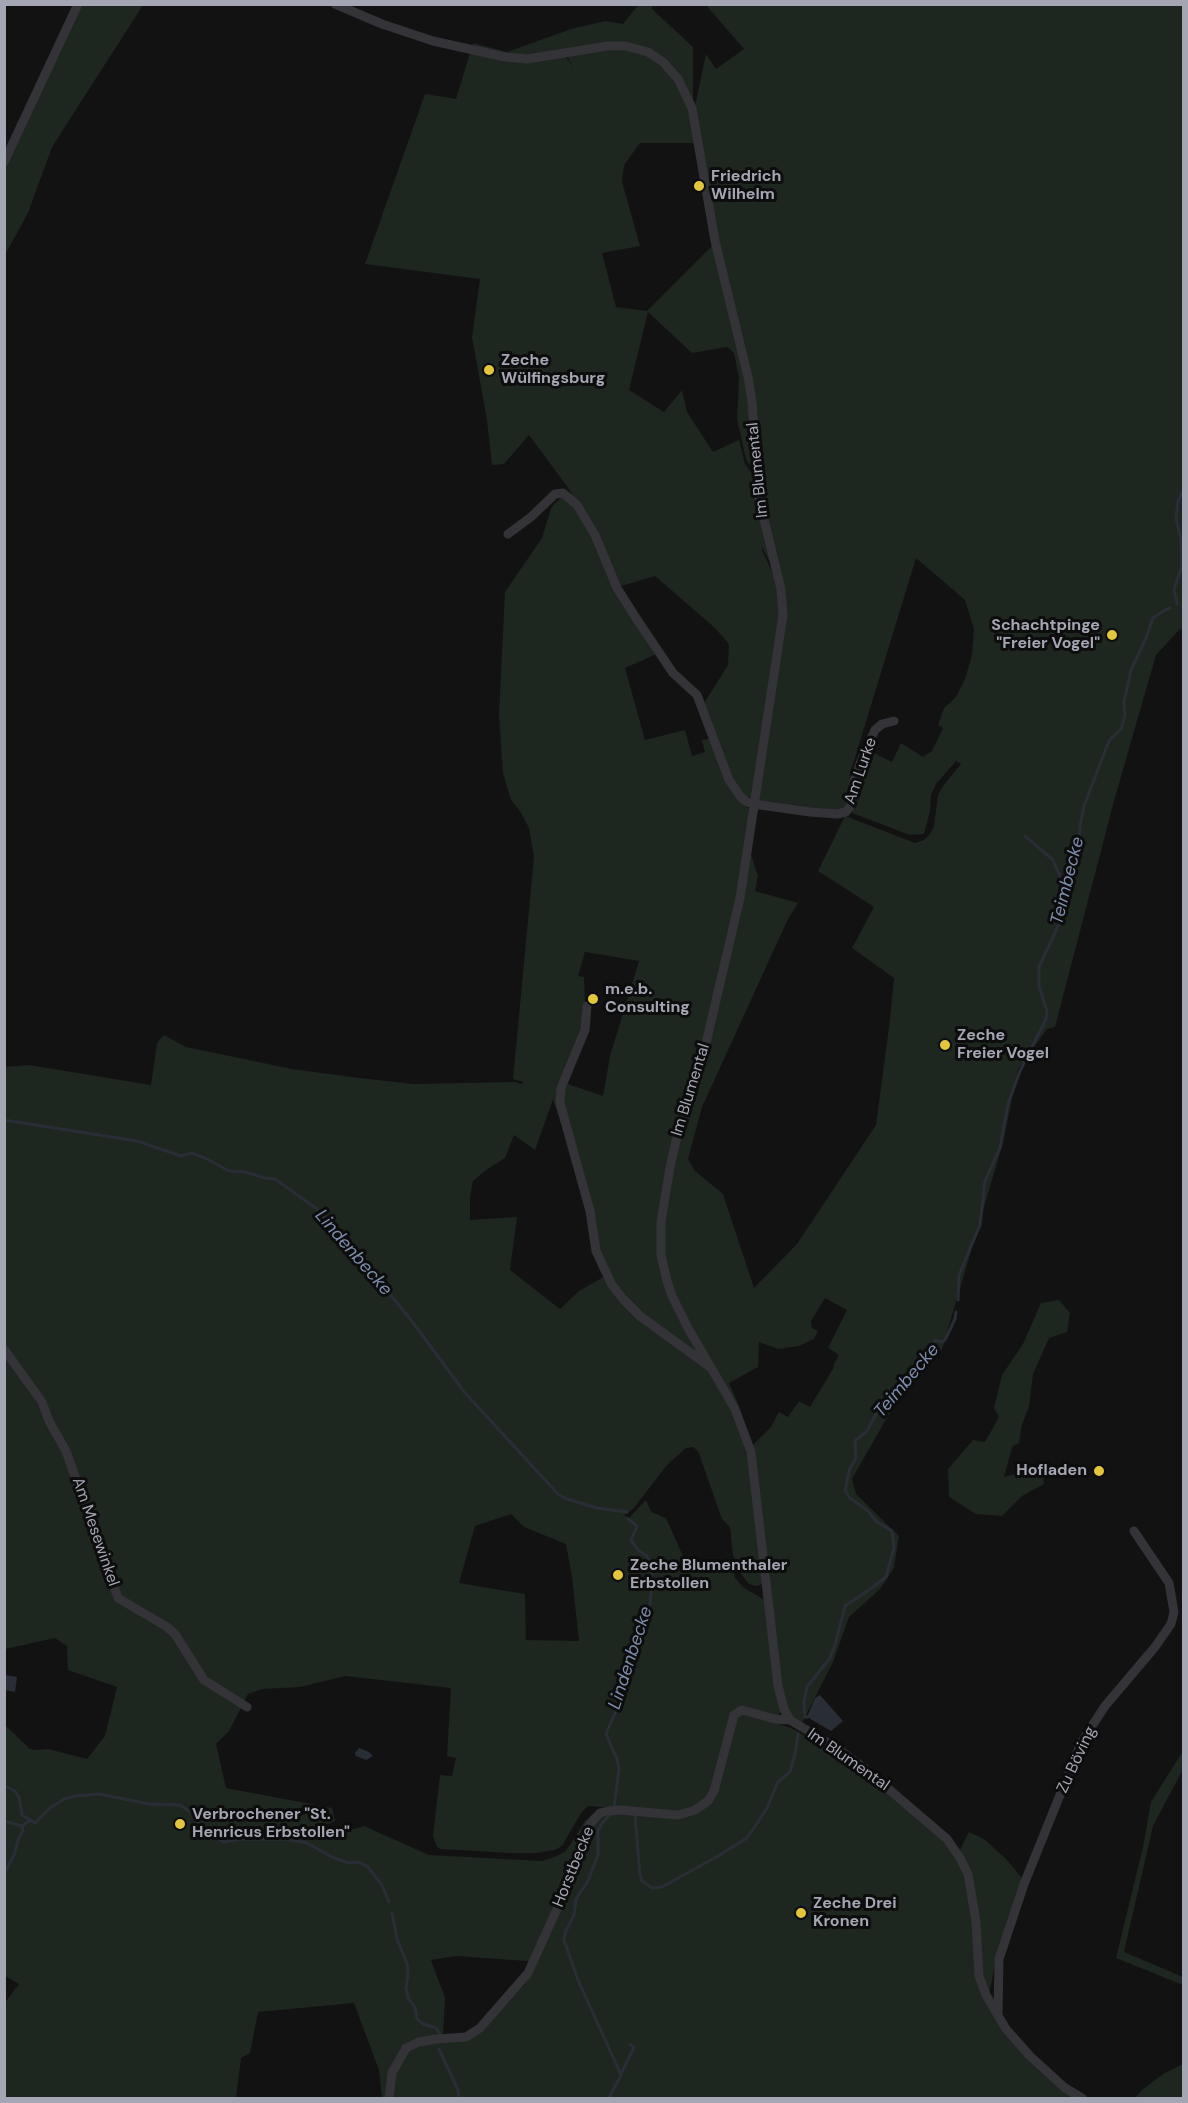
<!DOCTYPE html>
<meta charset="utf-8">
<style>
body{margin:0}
#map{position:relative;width:1188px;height:2103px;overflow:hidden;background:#121213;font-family:"DM Sans",sans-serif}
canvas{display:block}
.frame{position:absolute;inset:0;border:6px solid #a4a6b3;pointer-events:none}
</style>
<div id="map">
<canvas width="1188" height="2103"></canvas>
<div class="frame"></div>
</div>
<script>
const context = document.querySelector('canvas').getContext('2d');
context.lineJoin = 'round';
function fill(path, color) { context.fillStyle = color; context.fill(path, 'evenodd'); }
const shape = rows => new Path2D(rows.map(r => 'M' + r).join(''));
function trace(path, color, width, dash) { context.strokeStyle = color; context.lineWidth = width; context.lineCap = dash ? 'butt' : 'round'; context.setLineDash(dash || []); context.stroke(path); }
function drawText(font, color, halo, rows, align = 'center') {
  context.font = font + ' "DM Sans",sans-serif'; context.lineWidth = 6; context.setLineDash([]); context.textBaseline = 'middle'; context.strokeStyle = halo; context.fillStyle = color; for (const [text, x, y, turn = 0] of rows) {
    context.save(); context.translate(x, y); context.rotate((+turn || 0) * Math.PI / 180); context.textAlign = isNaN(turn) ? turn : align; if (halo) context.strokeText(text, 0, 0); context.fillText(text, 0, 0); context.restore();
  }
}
fill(shape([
 [80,5,143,5,52,147,28,213,5,255,5,167],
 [638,5,653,5,651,8,693,47,693,100,678,76,640,48,524,57,472,48,473,43,507,52,571,29,605,21,623,24],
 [706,5,1183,5,1183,632,1181,628,1156,655,1114,801,1055,1027,1047,1029,1018,1069,1003,1143,942,1349,893,1407,852,1479,856,1494,899,1536,894,1568,880,1589,849,1617,833,1662,801,1725,794,1719,787,1707,782,1690,753,1445,771,1427,779,1412,788,1417,799,1401,810,1407,834,1367,833,1366,839,1355,828,1348,847,1310,825,1298,811,1321,812,1328,818,1331,814,1339,799,1346,778,1349,759,1342,758,1367,729,1383,739,1406,715,1374,715,1383,733,1412,748,1458,763,1582,760,1585,755,1586,748,1583,739,1571,733,1555,730,1527,722,1519,698,1451,693,1447,686,1448,667,1465,634,1508,624,1515,629,1518,646,1500,651,1512,666,1518,686,1563,731,1561,735,1578,744,1588,763,1599,767,1609,772,1666,781,1712,777,1716,773,1716,740,1708,732,1712,712,1790,705,1800,699,1805,679,1813,679,1817,697,1812,714,1795,721,1778,734,1720,741,1714,759,1717,791,1728,847,1758,931,1828,949,1846,954,1855,960,1850,969,1832,984,1839,1006,1859,1023,1879,996,1959,987,2005,1001,2026,1029,2059,1064,2091,1078,2098,394,2098,394,2073,408,2050,417,2045,436,2040,467,2039,482,2029,493,2014,524,1985,536,1965,532,1962,526,1961,456,1956,431,1960,445,1998,443,2036,419,2040,405,2046,389,2073,387,2098,382,2098,379,2070,354,2003,258,2012,250,2053,241,2058,236,2098,5,2098,4,2004,19,1984,5,1976,5,1725,30,1749,36,1750,48,1749,87,1759,105,1736,117,1687,68,1670,67,1646,55,1638,5,1649,5,1067,29,1065,151,1085,157,1043,164,1035,186,1047,292,1069,359,1078,413,1084,515,1082,522,1084,523,1082,513,1079,534,857,529,828,520,811,511,800,503,773,499,715,505,592,542,538,551,508,563,495,578,512,593,535,616,589,659,653,625,668,645,740,685,730,692,756,705,752,702,740,712,738,727,781,740,801,749,809,744,856,751,855,758,876,755,891,798,903,788,919,702,1107,688,1159,695,1171,723,1194,754,1288,797,1244,876,1125,890,1020,894,978,852,948,874,907,818,871,845,816,915,843,924,840,930,834,934,826,938,795,943,786,961,764,956,761,936,784,931,795,930,811,924,834,910,835,852,813,862,762,868,750,892,762,901,743,923,757,932,751,943,728,938,725,944,708,956,697,965,679,972,655,974,629,965,600,916,558,850,774,849,800,846,807,841,810,825,812,765,803,759,800,766,744,782,647,786,599,760,502,754,402,749,370,727,285,718,244,695,106,706,54,716,69,744,49],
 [585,952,639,961,610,1056,603,1096,562,1082,580,1036,583,1021,585,1001,584,977,578,976],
 [553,1099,581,1183,591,1235,593,1254,605,1276,579,1291,560,1309,510,1270,517,1217,470,1220,470,1197,473,1181,486,1170,505,1158,514,1135,535,1150],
 [511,1514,524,1527,566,1544,572,1577,579,1641,526,1640,525,1594,459,1583,475,1526],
 [345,1676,451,1688,447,1756,456,1758,452,1776,440,1775,433,1836,437,1847,441,1849,509,1853,537,1853,555,1850,562,1846,581,1813,588,1806,670,1813,668,1817,617,1812,603,1815,595,1821,595,1814,593,1814,585,1821,566,1851,557,1856,542,1861,429,1855,364,1826,341,1833,324,1826,335,1821,332,1808,226,1788,216,1744,229,1731,248,1694,262,1689,300,1687],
 [624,49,646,54,671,73,686,98,695,143,640,143,624,165,622,182,640,246,602,253,616,307,647,311,713,245,737,341,749,406,754,472,746,459,737,419,739,378,734,353,727,347,692,353,648,312,629,390,664,412,682,390,687,412,713,452,739,440,745,464,754,476,772,566,762,547,762,550,776,580,780,610,752,797,746,797,736,789,703,705,728,665,729,644,715,628,655,576,618,587,596,534,569,489,529,435,504,464,492,465,487,420,472,337,480,279,365,264,425,94,456,99,470,53,485,57,564,55,574,67,566,55],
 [1059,1300,1070,1313,1067,1332,1049,1338,1033,1374,1029,1407,1022,1424,1019,1443,1013,1446,1011,1451,1004,1477,1042,1467,1044,1484,1022,1496,1002,1516,976,1514,949,1497,948,1469,973,1440,985,1442,999,1417,994,1408,1002,1375,1023,1344,1041,1303],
 [1183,1751,1183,1769,1153,1826,1124,1952,1183,1977,1183,1985,1116,1958,1143,1847,1151,1802],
 [1183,2064,1183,2098,1135,2098,1142,2090,1163,2074]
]), '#1e2620');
fill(shape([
 [5,1675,17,1677,15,1692,5,1690],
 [820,1695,843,1721,831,1731,807,1717,815,1698],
 [359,1748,369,1752,373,1756,366,1760,356,1756,355,1753]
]), '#292e36');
trace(shape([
 [1177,604,1174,589,1182,566,1181,540,1176,518,1178,501,1184,489],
 [1025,836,1053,860,1061,879,1062,886],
 [4,1120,137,1141,181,1156,192,1153,207,1159,229,1171,245,1172,265,1178,275,1179,317,1209,360,1258,411,1320,465,1393,559,1495,567,1499,597,1508,627,1512],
 [958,1300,959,1275,980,1225,985,1181,1000,1148,1008,1104,1020,1071,1046,1019,1047,1011,1039,986,1039,967,1060,922,1064,903,1062,890,1068,868,1079,844,1080,826,1084,806,1109,741,1121,729,1125,716,1124,702,1131,670,1146,638,1153,618,1165,610,1170,608],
 [807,1717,805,1717,804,1702,807,1687,830,1658,835,1645,845,1606,873,1587,886,1577,894,1548,892,1531,877,1522,868,1511,850,1498,845,1491,850,1468,856,1458,855,1441,867,1431,876,1414,896,1399,899,1390,920,1370,924,1358,936,1340,942,1342,945,1340,955,1319,956,1312],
 [4,1786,15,1791,19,1797,22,1815,35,1823,50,1808,64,1799,76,1796,99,1794,149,1804,180,1805,192,1813,205,1832,224,1842,240,1839,286,1839,307,1843,332,1857,349,1863,359,1862,368,1867,382,1885,389,1902],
 [614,1808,619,1769,617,1759,606,1734,621,1699,634,1651,649,1612,652,1584,652,1569,647,1556,638,1550,631,1540,637,1526,628,1519],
 [635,1815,640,1875,642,1881,652,1888,662,1887,718,1856,747,1838,766,1810,778,1782,790,1772,795,1754,798,1734],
 [4,1821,22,1826,29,1821],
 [4,1874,14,1855,19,1837,23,1831,22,1826],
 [392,1913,397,1939,407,1964,408,1974,406,1988,408,1998,415,2007,417,2019,423,2024,436,2028,440,2034],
 [439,2049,458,2090,459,2098],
 [621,2074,634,2047,630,2044],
 [609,2098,621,2075,578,1980,564,1940,565,1933,574,1915,576,1899,588,1881,598,1855,598,1831,602,1823,611,1814]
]), '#292e36', 3);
trace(shape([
 [335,4,382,24,433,41,505,57,527,59,608,46,625,46,648,52,663,62,678,79,692,108,715,241,748,377,752,402,759,499,781,589,783,615,740,898,699,1073,676,1141,670,1167,661,1222,661,1255,667,1281,672,1296,688,1328,735,1409,751,1452,778,1686,784,1709,790,1720,837,1748,864,1768,947,1839,960,1858,968,1874,976,1922,979,1976,986,1995,1006,2029,1030,2056,1065,2088,1082,2098],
 [4,162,78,4],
 [508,534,531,517,555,494,563,493,577,505,595,535,617,588,636,618,673,673,697,695,729,780,740,796,745,801,753,804,810,812,837,814,846,812,851,805,854,781,861,761,875,730,882,724,894,721],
 [587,1006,585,1030,561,1088,560,1103,590,1211,596,1251,612,1285,623,1299,640,1316,710,1367],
 [4,1349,42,1402,49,1421,66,1451,118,1598,167,1627,175,1634,204,1680,247,1707],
 [998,2015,999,1959,1024,1884,1081,1743,1105,1706,1155,1647,1171,1624,1174,1612,1169,1583,1134,1531],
 [389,2098,392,2073,406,2048,419,2042,436,2039,466,2037,480,2028,528,1973,571,1878,583,1837,590,1824,600,1813,608,1811,620,1810,678,1815,695,1810,708,1801,714,1791,734,1715,742,1710,775,1719,790,1720]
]), '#333338', 9);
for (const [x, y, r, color] of [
 [699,186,6,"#e4c739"],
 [489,370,6,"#e4c739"],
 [1112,635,6,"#e4c739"],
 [593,999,6,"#e4c739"],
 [945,1045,6,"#e4c739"],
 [1099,1471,6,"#e4c739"],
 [618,1575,6,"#e4c739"],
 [180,1824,6,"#e4c739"],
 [801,1913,6,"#e4c739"]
]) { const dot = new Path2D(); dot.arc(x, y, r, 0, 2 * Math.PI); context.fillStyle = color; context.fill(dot); trace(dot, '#0d0d0e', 2); }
drawText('bold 16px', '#a4a6b3', '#0d0d0e', [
 ["Friedrich",711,177],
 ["Wilhelm",711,195],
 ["Zeche",501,361],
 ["Wülfingsburg",501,379],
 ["Schachtpinge",1100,626,"right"],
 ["\"Freier Vogel\"",1100,644,"right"],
 ["m.e.b.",605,990],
 ["Consulting",605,1008],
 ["Zeche",957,1036],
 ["Freier Vogel",957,1054],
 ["Hofladen",1087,1471,"right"],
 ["Zeche Blumenthaler",630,1566],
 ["Erbstollen",630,1584],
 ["Verbrochener \"St.",192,1815],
 ["Henricus Erbstollen\"",192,1833],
 ["Zeche Drei",813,1904],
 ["Kronen",813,1922]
], 'left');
drawText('16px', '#a4a6b3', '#0d0d0e', [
 ["Im Blumental",758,470,-96],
 ["Am Lurke",861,771,-71],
 ["Im Blumental",691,1090,-73],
 ["Am Mesewinkel",95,1532,71],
 ["Im Blumental",848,1760,35],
 ["Zu Böving",1077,1760,-65],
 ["Horstbecke",574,1867,-68]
]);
drawText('italic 18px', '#7d8eac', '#0d0d0e', [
 ["Teimbecke",1068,881,-76],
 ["Lindenbecke",353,1253,49],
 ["Teimbecke",907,1381,-50],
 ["Lindenbecke",631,1658,-72]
]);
</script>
